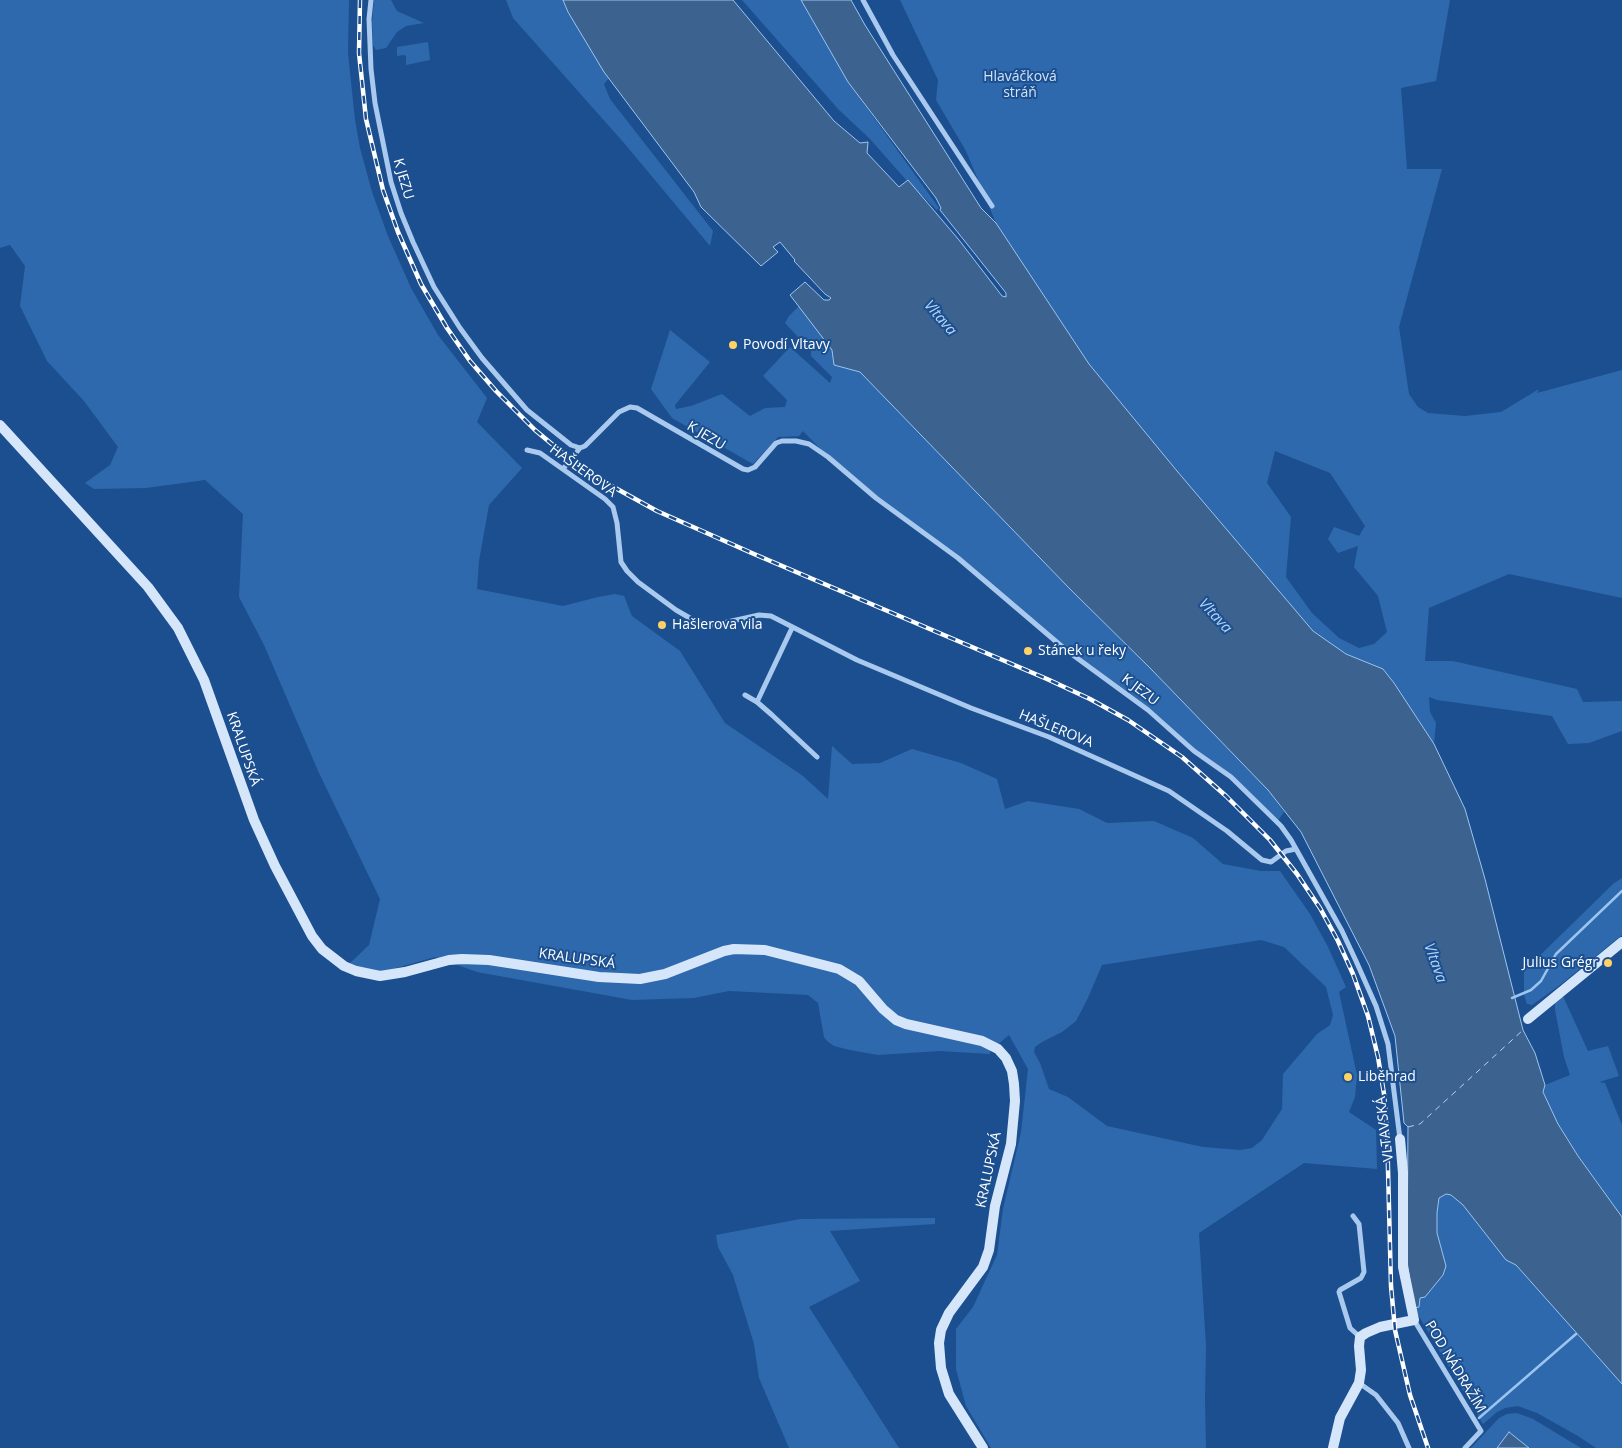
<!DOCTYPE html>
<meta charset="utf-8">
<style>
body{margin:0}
canvas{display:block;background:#1b4f8f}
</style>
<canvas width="1622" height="1448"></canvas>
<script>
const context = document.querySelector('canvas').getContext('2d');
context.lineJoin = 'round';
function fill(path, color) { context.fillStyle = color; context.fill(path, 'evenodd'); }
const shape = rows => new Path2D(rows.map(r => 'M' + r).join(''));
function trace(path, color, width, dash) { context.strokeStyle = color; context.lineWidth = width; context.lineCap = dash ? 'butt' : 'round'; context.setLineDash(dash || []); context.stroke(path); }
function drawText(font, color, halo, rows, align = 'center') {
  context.font = font + ' "Open Sans",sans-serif'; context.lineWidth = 4; context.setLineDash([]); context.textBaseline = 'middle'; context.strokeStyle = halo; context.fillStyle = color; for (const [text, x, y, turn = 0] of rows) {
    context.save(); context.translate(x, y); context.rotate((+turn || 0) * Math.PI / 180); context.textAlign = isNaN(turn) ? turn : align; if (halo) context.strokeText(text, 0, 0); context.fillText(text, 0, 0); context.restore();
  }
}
fill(shape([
 [0,0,349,0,348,53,355,120,360,148,372,192,388,236,411,288,438,335,487,398,477,422,522,468,489,505,479,561,477,589,563,606,598,597,615,594,624,596,632,616,680,651,725,723,803,776,828,799,832,746,852,764,880,763,912,749,961,763,997,779,1005,809,1028,801,1079,809,1107,823,1154,821,1193,838,1223,864,1261,871,1280,871,1310,914,1328,947,1346,987,1339,992,1357,1075,1355,1097,1349,1112,1376,1130,1377,1169,1304,1163,1199,1233,1206,1346,1205,1399,1206,1448,991,1448,966,1406,956,1369,956,1329,973,1307,997,1255,1003,1209,1021,1132,1028,1069,1009,1035,990,1051,990,1054,940,1051,878,1055,850,1050,834,1046,827,1041,824,1037,818,1003,808,995,729,991,694,998,632,1000,477,972,435,957,375,974,349,964,369,945,380,899,319,773,264,645,239,597,243,514,205,480,146,488,94,489,85,483,110,465,118,447,84,401,47,361,20,306,25,266,10,245,0,248],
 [1261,940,1284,947,1326,987,1333,1015,1330,1025,1317,1034,1283,1074,1282,1109,1262,1140,1252,1148,1240,1150,1203,1147,1107,1126,1068,1097,1049,1089,1040,1063,1034,1052,1035,1047,1042,1042,1062,1032,1076,1021,1087,1000,1102,965],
 [374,0,391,0,397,11,424,23,406,26,397,32,386,48,376,50,373,45,372,23],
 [506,0,563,0,568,12,609,78,604,84,610,99,713,231,710,246,624,143,513,18],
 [742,0,801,0,848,82,939,208,937,210,907,181,870,139,839,110],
 [900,0,1450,0,1436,81,1401,88,1407,169,1442,169,1399,327,1409,394,1418,407,1428,413,1465,416,1501,412,1539,389,1537,393,1622,370,1622,598,1509,574,1429,608,1425,661,1453,661,1577,689,1583,702,1622,701,1622,731,1589,743,1568,744,1552,716,1437,700,1429,697,1430,712,1436,723,1434,744,1394,683,1383,669,1346,654,1313,631,1177,471,1089,364,996,223,966,151,936,100,938,80],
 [1275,451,1330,473,1365,526,1359,536,1334,527,1328,539,1338,553,1358,546,1354,567,1378,596,1387,632,1374,644,1359,648,1339,638,1312,613,1286,577,1291,517,1267,483],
 [428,42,430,60,406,65,406,56,404,55,397,56,397,47],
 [799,306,832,350,836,365,860,372,1070,589,1151,669,1268,790,1284,812,1277,822,1231,777,1194,751,1148,710,1066,650,958,558,876,498,828,457,803,431,799,436,778,437,753,464,672,418,651,389,670,330,710,362,675,405,676,409,691,406,722,394,750,416,765,408,785,407,787,400,763,376,790,347,830,383,832,377,811,356,811,351,785,323,789,316],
 [1622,878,1622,935,1560,985,1532,1005,1527,1004,1524,995,1524,971,1613,884],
 [1562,994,1588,1051,1608,1046,1619,1076,1599,1082,1605,1083,1622,1125,1622,1217,1578,1156,1558,1124,1543,1092,1545,1085,1570,1075,1564,1057,1555,1010,1555,1001],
 [1446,1194,1451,1195,1463,1205,1506,1260,1516,1265,1622,1384,1622,1448,1596,1448,1578,1436,1537,1413,1518,1406,1505,1408,1497,1412,1483,1424,1414,1308,1420,1298,1425,1296,1443,1275,1446,1266,1437,1233,1437,1213,1439,1198],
 [935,1218,935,1224,830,1231,860,1281,809,1307,899,1448,789,1448,759,1378,754,1344,733,1275,718,1247,716,1235,800,1219],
 [1517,1413,1533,1419,1581,1448,1529,1448,1509,1432,1497,1448,1471,1448,1499,1418,1507,1414]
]), '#2e69ad');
const water = shape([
 [563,0,733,0,834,121,860,143,868,142,867,153,899,187,908,180,959,240,1002,296,1006,297,1006,293,940,210,941,208,936,198,848,82,801,0,851,0,865,25,981,208,996,223,1089,364,1177,471,1313,631,1346,654,1383,669,1394,683,1434,744,1465,809,1485,879,1523,1030,1535,1053,1545,1085,1543,1092,1558,1124,1578,1156,1622,1217,1622,1384,1516,1265,1506,1260,1463,1205,1451,1195,1446,1194,1439,1198,1437,1213,1437,1233,1446,1266,1443,1275,1425,1297,1420,1298,1419,1307,1414,1308,1407,1261,1408,1127,1404,1123,1395,1036,1369,965,1301,832,1268,790,1151,669,1070,589,860,372,834,365,832,350,790,295,805,282,824,300,829,300,831,298,825,294,794,261,795,260,780,242,773,247,778,252,761,266,701,207,694,192,604,72,568,12,563,0],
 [1509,1432,1529,1448,1497,1448,1509,1432]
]);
fill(water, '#3c6290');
trace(water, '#9cc4f0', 1);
trace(shape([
 [1512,998,1531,990,1541,981,1556,954,1622,891],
 [1479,1418,1576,1334]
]), '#9cc4f0', 2.5);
trace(shape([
 [1408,1127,1420,1124,1523,1030]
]), '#b5d3f5', 1, [6, 5]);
trace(shape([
 [371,0,369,19,371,69,375,103,391,182,401,213,413,242,434,287,460,328,482,358,527,410,571,445,580,448,585,446,619,412,630,407,637,408,743,469,748,470,755,467,776,443,782,441,796,441,809,444,828,457,876,498,958,558,1066,650,1148,710,1194,751,1231,777,1281,826,1291,840,1342,931,1356,961,1376,1006,1388,1044,1400,1139],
 [863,0,893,55,992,206],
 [527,450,540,453,605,499,613,507,617,523,621,562,627,571,638,582,676,610,695,621,714,625,759,615,771,616,857,660,971,708,1049,737,1169,791,1227,831,1262,860,1271,862,1286,851,1296,849],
 [563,469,580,448],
 [745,695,757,702,772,715,817,757],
 [757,702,792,628],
 [1353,1216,1359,1224,1364,1272,1361,1278,1340,1290,1339,1292,1350,1328,1360,1337],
 [1414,1320,1481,1431,1465,1448],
 [1359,1383,1376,1395,1398,1423,1409,1448]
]), '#a9c9ee', 5);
trace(shape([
 [0,425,148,587,178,628,204,680,254,820,275,866,312,936,322,949,344,966,356,971,380,976,405,972,449,960,462,959,489,960,599,977,640,979,665,974,724,951,734,949,765,950,839,969,859,981,883,1009,896,1020,906,1024,982,1041,998,1049,1006,1058,1012,1071,1014,1084,1015,1101,1011,1144,995,1206,989,1250,983,1267,949,1313,941,1330,939,1343,941,1368,949,1394,983,1448],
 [1528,1019,1622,942],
 [1333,1448,1340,1418,1359,1383,1361,1370,1359,1346,1360,1337,1366,1333,1380,1327,1414,1320,1403,1267,1403,1173,1400,1139]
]), '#d6e6fa', 10);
const rail = shape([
 [360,0,359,53,366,119,383,190,398,232,421,284,447,328,470,361,496,391,535,430,565,455,599,479,657,511,754,554,1047,679,1090,699,1128,720,1182,757,1226,796,1270,840,1297,874,1320,908,1338,941,1353,974,1368,1016,1378,1057,1384,1094,1387,1129,1391,1286,1395,1330,1410,1395,1428,1448]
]);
trace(rail, '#fff', 4.5);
trace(rail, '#1b4f8f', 2.5, [8]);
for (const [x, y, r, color] of [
 [733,345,5,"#ffd166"],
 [662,625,5,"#ffd166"],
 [1028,651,5,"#ffd166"],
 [1608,963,5,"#ffd166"],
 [1348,1077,5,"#ffd166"]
]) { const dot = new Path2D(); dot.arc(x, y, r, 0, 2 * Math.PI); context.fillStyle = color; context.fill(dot); trace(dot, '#1b4f8f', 2); }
drawText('14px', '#cfe3fa', '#1b4f8f', [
 ["Hlaváčková",1020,77],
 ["stráň",1020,93]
]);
drawText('14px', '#fff', '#1b4f8f', [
 ["K JEZU",403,179,74],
 ["K JEZU",706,436,31],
 ["HAŠLEROVA",583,471,36],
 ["K JEZU",1140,690,37],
 ["HAŠLEROVA",1056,729,22],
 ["KRALUPSKÁ",243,749,71],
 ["KRALUPSKÁ",577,959,8],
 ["VLTAVSKÁ",1385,1129,-97],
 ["KRALUPSKÁ",989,1170,-78],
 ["POD NÁDRAŽÍM",1455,1367,59]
]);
drawText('14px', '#fff', '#1b4f8f', [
 ["Povodí Vltavy",743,345],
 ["Hašlerova vila",672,625],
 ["Stánek u řeky",1038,651],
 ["Julius Grégr",1598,963,"right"],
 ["Liběhrad",1358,1077]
], 'left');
drawText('italic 15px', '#b5d3f5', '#1b4f8f', [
 ["Vltava",940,318,49],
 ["Vltava",1215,616,47],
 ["Vltava",1435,963,70]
]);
</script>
